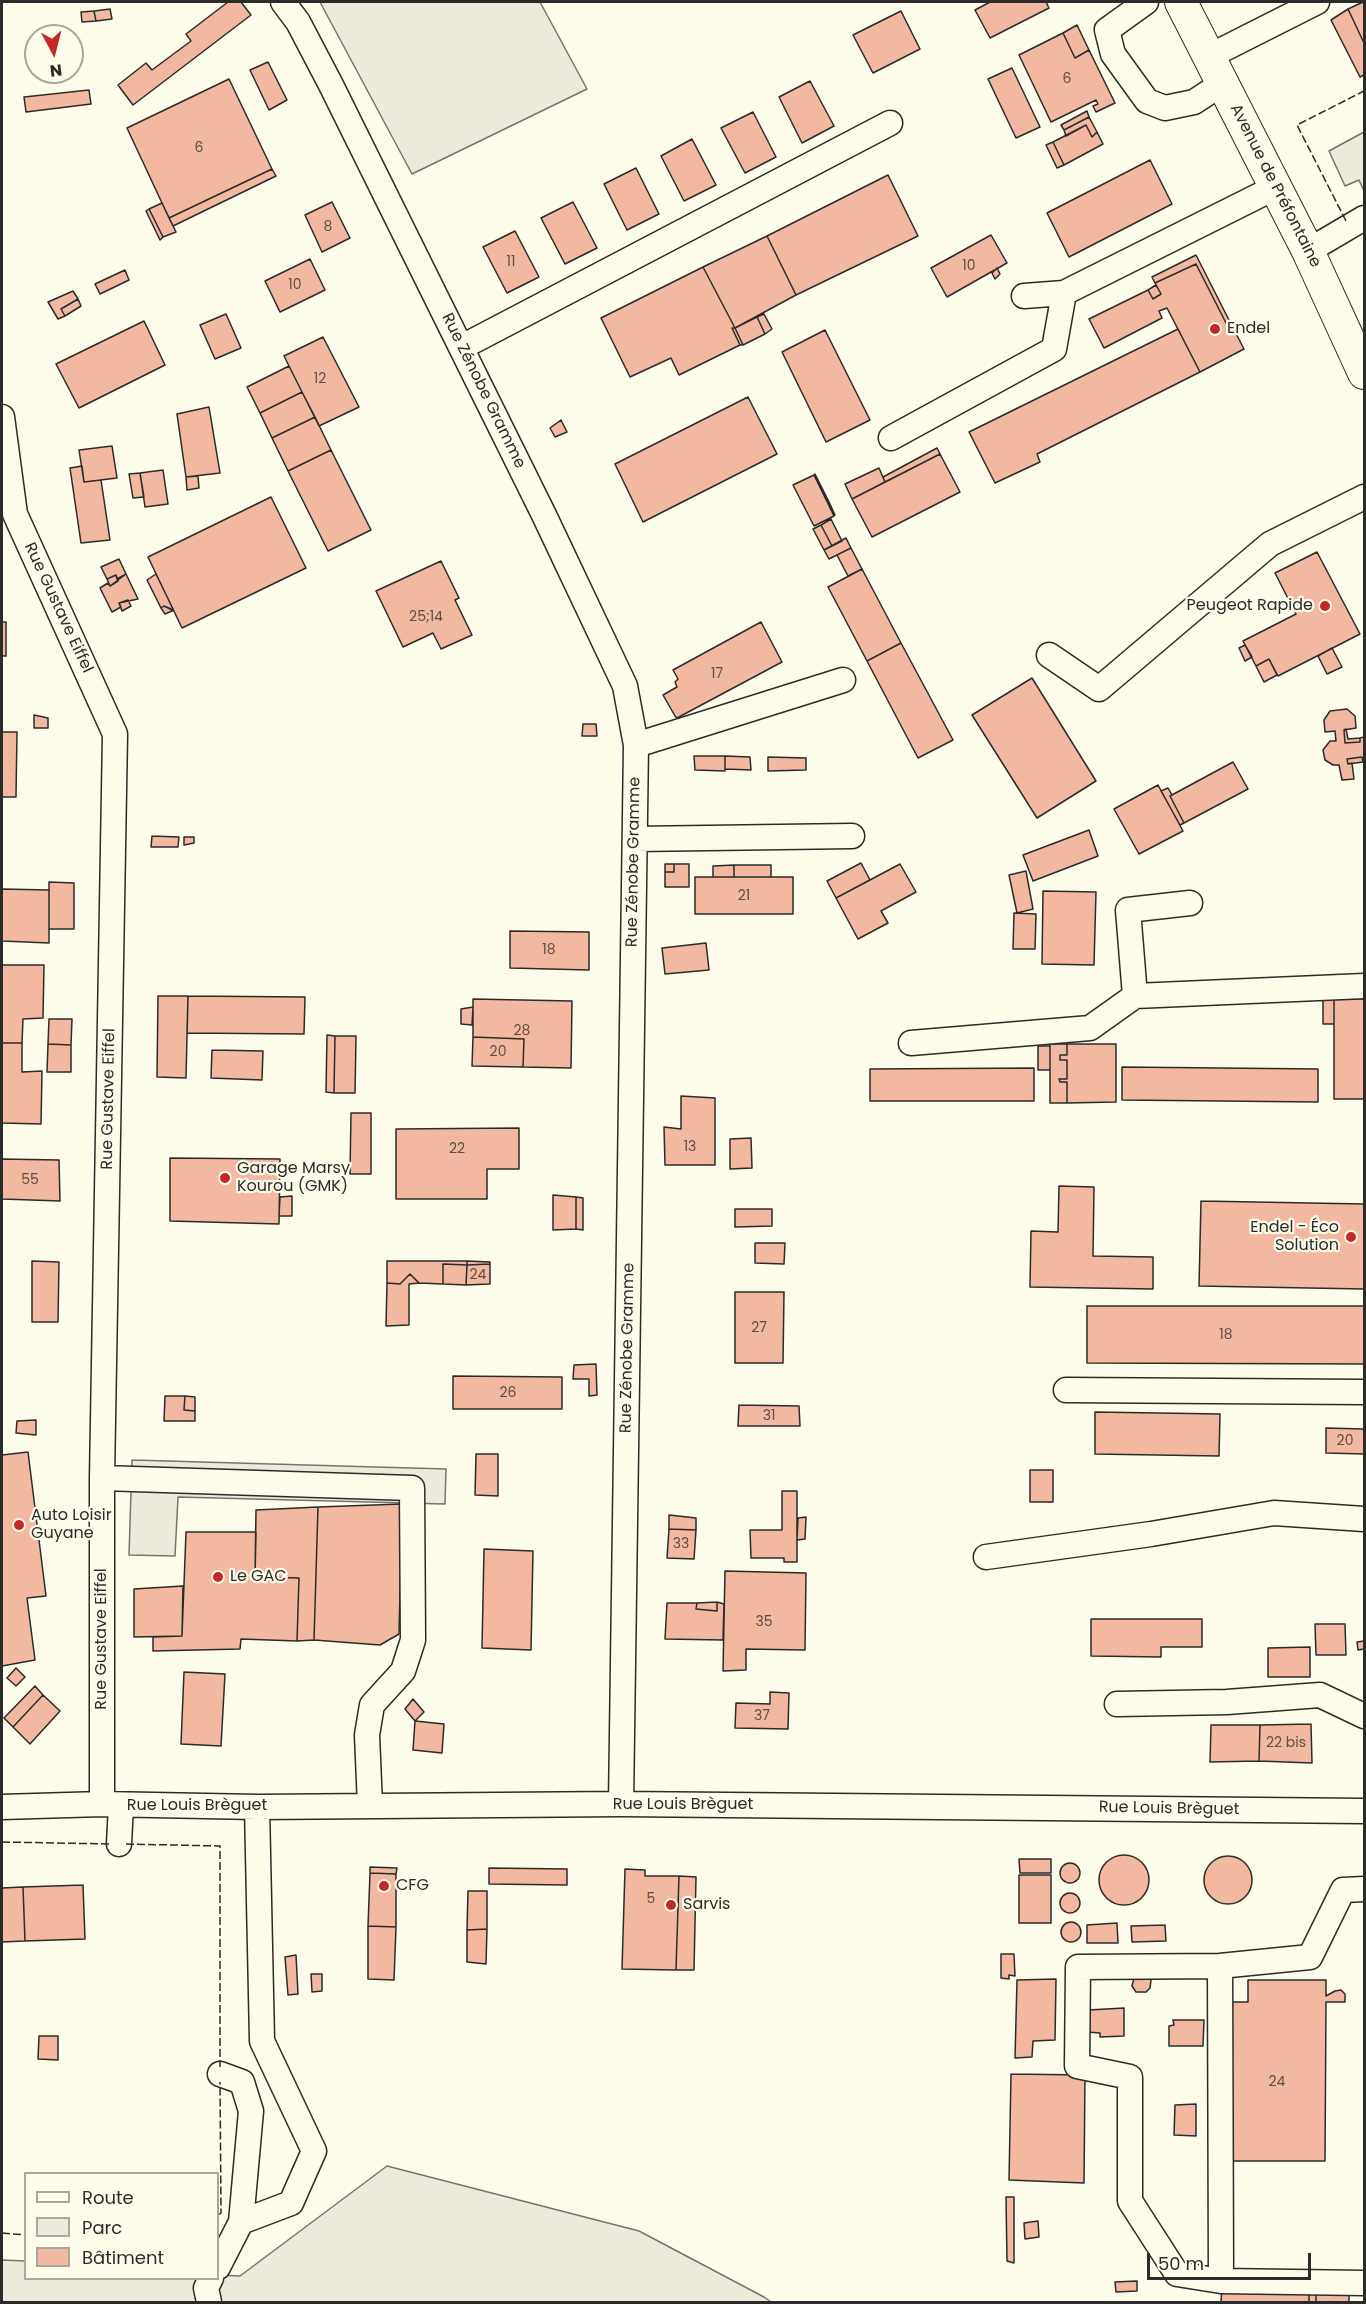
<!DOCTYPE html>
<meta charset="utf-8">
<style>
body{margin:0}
#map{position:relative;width:1366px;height:2304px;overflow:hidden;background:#fdfbea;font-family:Poppins,sans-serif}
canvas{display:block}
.frame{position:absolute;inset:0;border:3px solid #2b2b2b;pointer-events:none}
.legend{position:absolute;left:24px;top:2172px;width:195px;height:108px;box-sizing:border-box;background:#fdfbea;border:2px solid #a9a89e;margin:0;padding:8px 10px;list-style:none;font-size:18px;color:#2b2b2b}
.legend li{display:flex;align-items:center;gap:12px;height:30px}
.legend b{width:30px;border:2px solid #a9a89e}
.north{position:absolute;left:24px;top:24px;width:60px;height:60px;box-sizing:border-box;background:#fdfbea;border:2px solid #a9a89e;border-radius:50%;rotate:173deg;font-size:16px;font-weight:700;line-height:24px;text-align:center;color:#2b2b2b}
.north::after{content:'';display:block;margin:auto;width:21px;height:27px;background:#c62828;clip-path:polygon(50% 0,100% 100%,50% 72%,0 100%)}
.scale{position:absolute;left:1147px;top:2253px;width:164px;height:27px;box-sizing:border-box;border:3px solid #2b2b2b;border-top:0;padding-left:8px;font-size:18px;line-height:21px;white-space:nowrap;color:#2b2b2b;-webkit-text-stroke:4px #fdfbea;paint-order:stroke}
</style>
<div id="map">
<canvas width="1366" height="2304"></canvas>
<div class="frame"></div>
<ul class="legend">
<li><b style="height:8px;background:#fdfbea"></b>Route</li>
<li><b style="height:16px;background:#ecebdb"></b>Parc</li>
<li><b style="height:16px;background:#f2b8a0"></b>Bâtiment</li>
</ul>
<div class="north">N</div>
<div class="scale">50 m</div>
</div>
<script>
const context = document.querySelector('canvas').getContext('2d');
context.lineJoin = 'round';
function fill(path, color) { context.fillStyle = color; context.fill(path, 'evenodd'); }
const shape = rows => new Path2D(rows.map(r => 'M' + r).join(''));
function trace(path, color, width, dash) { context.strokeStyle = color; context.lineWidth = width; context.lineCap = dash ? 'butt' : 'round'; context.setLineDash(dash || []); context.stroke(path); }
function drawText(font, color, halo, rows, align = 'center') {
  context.font = font + ' Poppins,sans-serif'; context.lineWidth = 4.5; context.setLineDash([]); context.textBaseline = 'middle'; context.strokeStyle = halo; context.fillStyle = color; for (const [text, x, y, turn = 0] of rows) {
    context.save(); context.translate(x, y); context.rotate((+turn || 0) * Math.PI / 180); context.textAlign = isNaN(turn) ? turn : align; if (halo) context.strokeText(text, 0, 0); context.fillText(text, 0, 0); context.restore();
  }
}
const green = shape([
 [387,2166,639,2231,764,2297,771,2302,2,2302,2,2260,25,2261,26,2278,218,2278,218,2275,240,2276,387,2166]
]);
fill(green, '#ecebdb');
trace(green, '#74746e', 1.5);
const parking = shape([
 [320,2,540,2,587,89,412,174,320,2],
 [1364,132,1364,191,1359,180,1345,186,1329,151,1364,132],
 [132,1460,446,1469,445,1504,178,1497,175,1556,129,1555,132,1460]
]);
fill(parking, '#eceadb');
trace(parking, '#74746e', 1.5);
const building = shape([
 [228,2,241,2,251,15,133,105,118,85,146,63,152,70,191,41,186,34,228,2],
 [990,2,1046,2,1049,8,990,38,975,10,990,2],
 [1363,2,1364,2,1364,43,1348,9,1363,2],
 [110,9,112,19,96,21,94,11,110,9],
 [1348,9,1364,43,1364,75,1360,77,1331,20,1348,9],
 [94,11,96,21,82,22,81,12,94,11],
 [901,11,920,49,873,73,853,35,901,11],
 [1077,25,1089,50,1075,58,1063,33,1077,25],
 [1063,33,1075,58,1089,50,1115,103,1096,112,1093,106,1098,104,1096,100,1051,122,1019,55,1063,33],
 [268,62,287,100,269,110,250,70,268,62],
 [1012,68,1040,127,1016,138,988,79,1012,68],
 [229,79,272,169,169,218,127,128,229,79],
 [810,81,834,126,802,143,779,97,810,81],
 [89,90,91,104,26,112,24,97,89,90],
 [1087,111,1089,117,1064,130,1061,125,1087,111],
 [753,112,776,157,745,173,721,128,753,112],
 [1089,117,1097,132,1092,137,1086,125,1066,136,1064,130,1089,117],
 [1086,125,1092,137,1097,132,1103,144,1064,165,1053,142,1086,125],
 [692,139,716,185,684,201,661,156,692,139],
 [1053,142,1064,165,1057,168,1046,145,1053,142],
 [1150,160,1172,204,1069,257,1047,213,1150,160],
 [636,168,659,214,627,230,604,184,636,168],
 [272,169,276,176,173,226,169,218,272,169],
 [888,175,918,236,796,295,767,236,888,175],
 [332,202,350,238,322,252,305,215,332,202],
 [573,202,597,248,565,264,541,218,573,202],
 [162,203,176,232,163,237,149,209,162,203],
 [149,209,163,237,160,240,146,211,149,209],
 [515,231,539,277,507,293,483,247,515,231],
 [991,235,1007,263,947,297,931,268,991,235],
 [767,236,796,295,735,328,703,267,767,236],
 [1196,255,1230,322,1226,323,1196,264,1155,283,1152,277,1196,255],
 [310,259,325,290,280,312,265,281,310,259],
 [1196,264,1226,323,1230,322,1244,349,1200,372,1167,308,1159,311,1162,318,1104,348,1089,319,1148,290,1153,299,1161,294,1155,283,1196,264],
 [703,267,735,328,732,328,740,345,679,375,671,358,630,377,601,318,703,267],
 [997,268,1000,274,995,279,992,273,997,268],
 [125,270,129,280,100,294,95,284,125,270],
 [1156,285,1161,294,1153,299,1148,290,1156,285],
 [73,291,78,299,61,309,65,316,58,319,48,302,73,291],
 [78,299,81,306,65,316,61,309,78,299],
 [226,314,241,348,215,359,200,325,226,314],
 [764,314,772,329,765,334,757,317,764,314],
 [757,317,765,334,743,345,735,328,757,317],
 [144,321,165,365,79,408,56,364,144,321],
 [732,328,735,328,743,345,740,345,732,328],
 [1178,329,1200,372,1037,454,1040,462,995,483,969,432,1178,329],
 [825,330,870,420,826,442,782,352,825,330],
 [323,337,359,407,319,426,284,356,323,337],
 [289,366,302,392,260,413,247,387,289,366],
 [302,392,315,417,272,438,260,413,302,392],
 [748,397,777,454,643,522,615,464,748,397],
 [209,407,220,473,186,477,177,414,209,407],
 [315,417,331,450,288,471,272,438,315,417],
 [561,420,567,432,555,437,550,428,561,420],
 [112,446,117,478,84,482,79,450,112,446],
 [937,448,940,454,885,482,883,477,937,448],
 [331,450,371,530,328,551,288,471,331,450],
 [940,454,960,492,872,537,852,499,940,454],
 [82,466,84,482,101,480,110,540,81,543,70,468,82,466],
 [879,468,885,482,852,499,845,484,879,468],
 [163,470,168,504,145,507,140,473,163,470],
 [140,473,144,497,133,498,129,474,140,473],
 [815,474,830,504,835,515,814,475,815,474],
 [814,475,834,516,814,526,793,485,814,475],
 [198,476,199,488,187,490,186,477,198,476],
 [271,497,306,568,182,628,148,557,271,497],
 [831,519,842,541,832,546,821,525,831,519],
 [821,525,832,546,824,550,813,529,821,525],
 [846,538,851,548,829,559,824,550,846,538],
 [851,548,862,569,848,576,837,555,851,548],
 [1317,552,1360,634,1278,676,1269,659,1256,666,1243,641,1296,614,1275,573,1317,552],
 [119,559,126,574,117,579,116,575,107,579,101,567,119,559],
 [441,561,459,598,455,600,472,635,441,649,433,633,403,647,376,591,441,561],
 [862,569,901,643,867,661,828,587,862,569],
 [126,574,138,599,119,603,121,607,112,612,100,588,108,583,110,586,126,574],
 [156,574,174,611,164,606,161,608,147,580,156,574],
 [116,575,118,581,110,586,107,579,116,575],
 [128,600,131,606,122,611,119,603,128,600],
 [164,606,171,609,172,611,165,614,161,608,164,606],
 [2,622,6,622,6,656,2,656,2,622],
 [761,622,782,662,677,718,675,716,663,695,677,687,675,682,678,679,673,670,761,622],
 [901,643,953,740,918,758,867,661,901,643],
 [1245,645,1252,657,1245,661,1239,648,1245,645],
 [1332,648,1342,667,1327,674,1318,656,1332,648],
 [1269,659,1277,675,1264,682,1256,666,1269,659],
 [1032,678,1096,781,1037,818,972,715,1032,678],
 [1347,709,1355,716,1356,728,1344,730,1345,743,1360,742,1360,738,1364,737,1364,761,1363,762,1362,757,1347,759,1348,764,1352,763,1354,779,1342,780,1339,765,1333,765,1325,760,1323,750,1330,741,1336,741,1335,731,1325,732,1324,720,1330,711,1347,709],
 [34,715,48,718,48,728,34,728,34,715],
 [583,724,596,724,597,736,582,736,583,724],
 [1346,729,1348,739,1360,738,1360,742,1345,743,1344,730,1346,729],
 [2,732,17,732,16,797,2,797,2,732],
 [694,756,725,756,725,771,695,770,694,756],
 [725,756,750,757,751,770,725,769,725,756],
 [768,757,806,758,806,770,768,771,768,757],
 [1362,757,1363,762,1348,764,1347,759,1362,757],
 [1233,762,1248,789,1184,823,1170,796,1233,762],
 [1158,785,1183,831,1139,854,1114,809,1158,785],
 [1168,788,1172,795,1170,796,1184,823,1180,825,1161,791,1168,788],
 [1089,830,1098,856,1033,881,1023,855,1089,830],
 [152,836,179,837,178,847,151,847,152,836],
 [184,837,194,837,194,843,184,845,184,837],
 [861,863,870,880,836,898,827,881,861,863],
 [665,864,674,864,674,872,665,872,665,864],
 [674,864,689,864,689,887,665,887,665,872,674,872,674,864],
 [900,864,916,892,881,911,888,923,858,939,836,898,900,864],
 [734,865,771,865,771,877,734,877,734,865],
 [734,865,734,877,713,877,713,866,734,865],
 [1026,871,1033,909,1017,913,1009,875,1026,871],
 [695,877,793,877,793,914,695,914,695,877],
 [49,882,74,883,74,929,49,929,49,882],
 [2,889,49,890,49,943,2,941,2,889],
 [1043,891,1096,892,1094,965,1042,964,1043,891],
 [1014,913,1036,914,1035,949,1013,949,1014,913],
 [510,931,589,932,589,970,510,968,510,931],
 [706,943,709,970,665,974,662,948,706,943],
 [2,965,44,965,43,1018,23,1019,22,1043,2,1043,2,965],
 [158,996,188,996,186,1078,157,1077,158,996],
 [188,996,305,997,304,1034,187,1033,188,996],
 [473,999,572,1001,571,1068,523,1067,524,1039,473,1037,473,999],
 [1323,999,1334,999,1334,1024,1323,1024,1323,999],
 [1334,999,1364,999,1364,1099,1334,1099,1334,999],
 [473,1007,472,1025,461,1024,461,1009,473,1007],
 [49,1019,72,1019,71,1045,48,1044,49,1019],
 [327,1035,335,1036,334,1093,326,1092,327,1035],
 [335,1036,356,1036,355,1093,334,1093,335,1036],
 [473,1037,524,1039,523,1067,472,1066,473,1037],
 [2,1043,22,1043,22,1072,42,1071,41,1124,2,1123,2,1043],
 [48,1044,71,1045,71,1072,47,1072,48,1044],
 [1050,1044,1067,1044,1067,1055,1060,1055,1060,1060,1067,1060,1067,1079,1059,1079,1060,1082,1067,1082,1067,1103,1050,1103,1050,1044],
 [1067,1044,1116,1044,1116,1102,1067,1103,1067,1082,1060,1082,1059,1079,1067,1079,1067,1060,1060,1060,1060,1055,1067,1055,1067,1044],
 [1038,1046,1050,1046,1050,1070,1038,1070,1038,1046],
 [212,1050,263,1051,262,1080,211,1078,212,1050],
 [1122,1067,1318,1069,1318,1102,1122,1100,1122,1067],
 [1034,1068,1034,1101,870,1101,870,1069,1034,1068],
 [681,1096,715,1098,715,1165,665,1165,664,1127,681,1129,681,1096],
 [351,1113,371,1113,371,1174,350,1174,351,1113],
 [519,1128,519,1169,487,1169,487,1199,396,1199,396,1129,519,1128],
 [751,1138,752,1168,730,1169,730,1139,751,1138],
 [170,1158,280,1159,279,1224,170,1221,170,1158],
 [2,1159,59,1160,60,1201,2,1199,2,1159],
 [1059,1186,1094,1187,1093,1256,1153,1257,1153,1289,1030,1287,1031,1231,1058,1232,1059,1186],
 [553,1195,576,1197,576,1229,553,1230,553,1195],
 [292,1196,292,1216,279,1216,280,1197,292,1196],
 [576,1197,583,1198,583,1230,576,1229,576,1197],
 [1201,1201,1364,1204,1364,1289,1199,1286,1201,1201],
 [735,1209,772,1209,772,1226,735,1227,735,1209],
 [755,1243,785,1243,784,1264,755,1263,755,1243],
 [32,1261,59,1262,58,1322,32,1322,32,1261],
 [387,1261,467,1261,467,1265,443,1264,443,1284,419,1283,410,1274,400,1284,387,1283,387,1261],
 [467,1261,490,1262,490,1264,467,1265,467,1261],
 [443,1264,467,1265,466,1285,443,1284,443,1264],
 [490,1264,490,1284,466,1285,467,1265,490,1264],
 [410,1274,419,1283,409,1284,409,1325,386,1326,387,1283,400,1284,410,1274],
 [735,1292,784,1292,783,1363,735,1363,735,1292],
 [1087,1306,1364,1306,1364,1364,1087,1363,1087,1306],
 [596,1364,597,1395,589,1396,589,1379,573,1379,574,1365,596,1364],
 [453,1376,562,1377,562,1409,453,1409,453,1376],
 [165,1396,185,1396,184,1410,195,1411,195,1421,164,1421,165,1396],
 [185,1396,195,1397,195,1411,184,1410,185,1396],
 [739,1405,799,1406,800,1426,738,1426,739,1405],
 [1095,1412,1220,1414,1219,1456,1095,1454,1095,1412],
 [36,1420,36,1435,16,1433,17,1421,36,1420],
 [1326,1428,1364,1429,1364,1454,1326,1453,1326,1428],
 [28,1452,46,1596,27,1598,35,1660,2,1666,2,1455,28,1452],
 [476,1454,498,1454,498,1496,475,1495,476,1454],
 [1030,1470,1053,1470,1053,1502,1030,1502,1030,1470],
 [782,1491,797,1491,797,1562,784,1562,784,1558,751,1558,750,1530,782,1530,782,1491],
 [402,1504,399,1634,380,1645,314,1640,318,1507,402,1504],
 [318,1507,314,1640,297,1641,299,1578,255,1577,256,1510,318,1507],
 [669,1515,696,1518,696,1530,669,1529,669,1515],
 [806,1517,805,1539,797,1540,798,1518,806,1517],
 [669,1529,696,1530,694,1559,667,1558,669,1529],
 [186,1532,256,1532,255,1577,299,1578,297,1641,241,1639,240,1649,153,1651,153,1637,182,1636,186,1532],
 [484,1549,533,1551,531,1650,482,1648,484,1549],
 [725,1571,806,1573,805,1650,746,1649,746,1670,723,1671,725,1571],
 [183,1586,182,1636,134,1637,134,1589,183,1586],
 [717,1602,717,1611,696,1609,697,1603,717,1602],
 [717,1602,724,1604,723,1640,665,1639,667,1603,697,1603,696,1609,717,1611,717,1602],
 [1091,1619,1202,1619,1202,1647,1161,1647,1161,1657,1091,1656,1091,1619],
 [1315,1624,1345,1624,1346,1655,1316,1655,1315,1624],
 [1364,1641,1364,1649,1358,1650,1357,1642,1364,1641],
 [1310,1647,1310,1677,1268,1677,1268,1648,1310,1647],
 [16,1668,25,1677,16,1686,7,1678,16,1668],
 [184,1672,225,1674,221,1746,181,1744,184,1672],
 [35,1686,43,1695,13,1727,4,1718,35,1686],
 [770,1692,789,1693,788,1729,735,1728,736,1703,770,1704,770,1692],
 [43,1695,60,1711,30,1744,13,1727,43,1695],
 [413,1699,424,1712,415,1721,405,1709,413,1699],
 [415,1721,444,1724,442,1753,413,1750,415,1721],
 [1311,1724,1312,1763,1259,1761,1260,1725,1311,1724],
 [1211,1725,1260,1725,1259,1761,1210,1762,1211,1725],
 '1099 1880a25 25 0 1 1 50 0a25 25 0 1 1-50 0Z',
 '1204 1880a24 24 0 1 1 48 0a24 24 0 1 1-48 0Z',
 [1019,1859,1051,1859,1051,1873,1020,1873,1019,1859],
 '1060 1873a10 10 0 1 1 20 0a10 10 0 1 1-20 0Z',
 [370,1867,397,1868,396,1874,370,1873,370,1867],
 [489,1868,567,1869,567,1885,489,1884,489,1868],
 [625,1869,645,1870,645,1876,679,1876,676,1970,622,1969,625,1869],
 [370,1873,396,1874,396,1927,368,1926,370,1873],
 [1019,1875,1051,1875,1051,1923,1019,1923,1019,1875],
 [679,1876,696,1877,694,1970,676,1970,679,1876],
 [83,1885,85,1939,25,1941,23,1887,83,1885],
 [23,1887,25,1941,2,1942,2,1888,23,1887],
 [468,1891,487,1891,487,1929,467,1930,468,1891],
 '1060 1903a10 10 0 1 1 20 0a10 10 0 1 1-20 0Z',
 '1061 1932a10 10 0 1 1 20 0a10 10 0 1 1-20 0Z',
 [1117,1923,1118,1943,1087,1943,1087,1925,1117,1923],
 [1165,1925,1166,1941,1132,1942,1131,1926,1165,1925],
 [368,1926,396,1927,394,1980,368,1979,368,1926],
 [487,1929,486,1964,467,1962,467,1930,487,1929],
 [1001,1954,1014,1954,1015,1976,1009,1975,1009,1979,1001,1978,1001,1954],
 [296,1955,298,1994,288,1995,285,1957,296,1955],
 [311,1974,322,1974,322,1991,312,1992,311,1974],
 [1147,1974,1151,1980,1150,1988,1146,1992,1136,1992,1132,1986,1134,1978,1147,1974],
 [1056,1979,1055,2040,1033,2041,1032,2057,1015,2058,1017,1980,1056,1979],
 [1248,1980,1326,1980,1326,1996,1335,1991,1341,1990,1345,1994,1345,2002,1326,2002,1325,2161,1229,2161,1229,2002,1248,2002,1248,1980],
 [1124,2008,1124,2036,1100,2037,1100,2033,1087,2032,1088,2010,1124,2008],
 [1173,2020,1204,2020,1203,2046,1169,2046,1169,2026,1174,2025,1173,2020],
 [39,2036,58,2036,58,2060,38,2059,39,2036],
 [1011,2074,1085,2075,1084,2183,1009,2180,1011,2074],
 [1196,2104,1196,2136,1174,2135,1175,2105,1196,2104],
 [1006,2197,1014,2197,1014,2263,1007,2261,1006,2197],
 [1038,2221,1039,2237,1025,2239,1024,2223,1038,2221],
 [1137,2281,1137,2291,1116,2292,1115,2282,1137,2281],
 [1222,2285,1309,2288,1309,2302,1221,2302,1222,2285],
 [1309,2288,1316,2289,1316,2302,1309,2302,1309,2288],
 [1316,2289,1349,2289,1349,2302,1316,2302,1316,2289]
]);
fill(building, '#f2b8a0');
trace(building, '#2b2b2b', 1.5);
const minor = shape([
 [283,2,298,22,331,85,544,515,625,686,636,745,621,1804],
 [1146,2,1107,30,1113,54,1147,101,1165,108,1194,102,1223,83],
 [1210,56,1317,2],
 [1308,251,1364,218],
 [1024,296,1064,293],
 [462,347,890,123],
 [2,417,15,514,115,734,102,1478,102,1804],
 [891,438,1054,349,1064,293,1276,187],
 [1049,655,1099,689,1270,544,1364,497],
 [636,745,843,680],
 [635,839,852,836],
 [1190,903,1128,910,1135,996,1364,986],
 [911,1043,1090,1028,1135,996],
 [1066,1390,1364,1392],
 [102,1478,412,1488,413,1640,403,1671,372,1705,367,1735,370,1806],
 [986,1557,1151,1534,1274,1513,1364,1519],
 [1117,1704,1227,1702,1320,1695,1364,1716],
 [2,1807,102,1804,257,1807,621,1804,1364,1811],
 [119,1844,121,1805],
 [1220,1966,1221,2281,1177,2274,1130,2201,1130,2077,1077,2066,1078,1967,1220,1966,1310,1957,1343,1890,1364,1889],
 [220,2074,242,2082,251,2111,241,2222],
 [218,2267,241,2222,291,2203,314,2151,262,2041,257,1807],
 [1221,2281,1364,2283],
 [209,2302,206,2288,211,2278]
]);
const major = shape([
 [1181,2,1308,251,1364,373]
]);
trace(minor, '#2b2b2b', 27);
trace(major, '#2b2b2b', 34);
trace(minor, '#fdfbea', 24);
trace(major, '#fdfbea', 32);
trace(shape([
 [1346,221,1297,125,1364,91],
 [2,1842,111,1844],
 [126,1844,220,1846,220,2067],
 [218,2215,221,2213,220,2082],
 [2,2233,26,2235]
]), '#2b2b2b', 1.5, [8, 3]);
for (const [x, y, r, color] of [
 [1215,329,6,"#c62828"],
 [1325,606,6,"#c62828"],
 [225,1178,6,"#c62828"],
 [1351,1237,6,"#c62828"],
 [19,1525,6,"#c62828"],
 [218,1577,6,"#c62828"],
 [384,1886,6,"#c62828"],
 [671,1905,6,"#c62828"]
]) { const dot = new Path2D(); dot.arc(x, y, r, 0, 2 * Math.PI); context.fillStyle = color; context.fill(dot); trace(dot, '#fdfbea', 2); }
drawText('14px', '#5d4e48', null, [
 ["6",1067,79],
 ["6",199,148],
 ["8",328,227],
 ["11",511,262],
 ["10",969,266],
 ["10",295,285],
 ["12",320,379],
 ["25;14",426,617],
 ["17",717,674],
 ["21",744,896],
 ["18",549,950],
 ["28",522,1031],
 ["20",498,1052],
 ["13",690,1147],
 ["22",457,1149],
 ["55",30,1180],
 ["24",478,1275],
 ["27",759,1328],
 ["18",1226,1335],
 ["26",508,1393],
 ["31",769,1416],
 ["20",1345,1441],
 ["33",681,1544],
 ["35",764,1622],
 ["37",762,1716],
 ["22 bis",1286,1743],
 ["5",651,1899],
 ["24",1277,2082]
]);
drawText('16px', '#2b2b2b', '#fdfbea', [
 ["Avenue de Préfontaine",1275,186,63],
 ["Rue Zénobe Gramme",483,391,64],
 ["Rue Gustave Eiffel",58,608,65],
 ["Rue Zénobe Gramme",634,862,-89],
 ["Rue Gustave Eiffel",109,1099,-89],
 ["Rue Zénobe Gramme",628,1348,-89],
 ["Rue Gustave Eiffel",102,1639,-90],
 ["Rue Louis Brèguet",683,1805],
 ["Rue Louis Brèguet",197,1806],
 ["Rue Louis Brèguet",1169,1809,1]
]);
drawText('16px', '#2b2b2b', '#fdfbea', [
 ["Endel",1227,329],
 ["Peugeot Rapide",1313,606,"right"],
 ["Garage Marsy",237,1169],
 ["Kourou (GMK)",237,1187],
 ["Endel - Éco",1339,1228,"right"],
 ["Solution",1339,1246,"right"],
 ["Auto Loisir",31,1516],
 ["Guyane",31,1534],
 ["Le GAC",230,1577],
 ["CFG",396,1886],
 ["Sarvis",683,1905]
], 'left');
</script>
